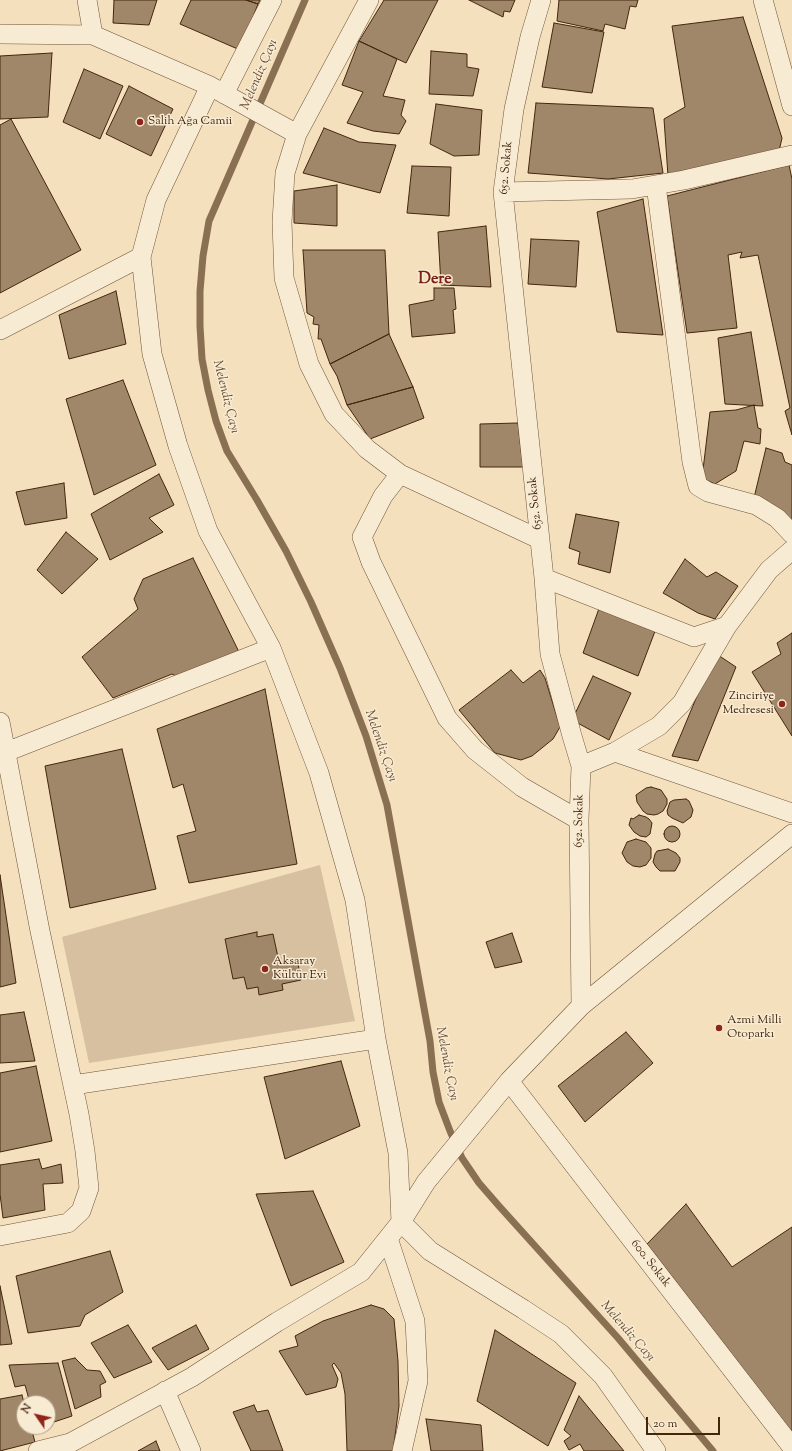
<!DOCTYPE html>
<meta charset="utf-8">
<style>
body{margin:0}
#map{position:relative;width:792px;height:1451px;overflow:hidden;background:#f4e0bc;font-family:"Sorts Mill Goudy",serif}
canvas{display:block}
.north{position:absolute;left:16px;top:1395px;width:40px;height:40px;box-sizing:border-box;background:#f8ebd3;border:1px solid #b09c85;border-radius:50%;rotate:304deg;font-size:11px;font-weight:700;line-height:16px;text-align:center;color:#44260f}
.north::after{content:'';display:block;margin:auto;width:14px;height:18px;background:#8f2418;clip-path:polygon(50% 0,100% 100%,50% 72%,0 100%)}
.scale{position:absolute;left:646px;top:1417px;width:74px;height:18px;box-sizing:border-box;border:2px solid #44260f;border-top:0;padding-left:5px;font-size:12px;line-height:14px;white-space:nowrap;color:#44260f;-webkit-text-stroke:3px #f8ebd3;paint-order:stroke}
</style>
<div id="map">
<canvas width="792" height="1451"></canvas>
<div class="north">N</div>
<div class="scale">20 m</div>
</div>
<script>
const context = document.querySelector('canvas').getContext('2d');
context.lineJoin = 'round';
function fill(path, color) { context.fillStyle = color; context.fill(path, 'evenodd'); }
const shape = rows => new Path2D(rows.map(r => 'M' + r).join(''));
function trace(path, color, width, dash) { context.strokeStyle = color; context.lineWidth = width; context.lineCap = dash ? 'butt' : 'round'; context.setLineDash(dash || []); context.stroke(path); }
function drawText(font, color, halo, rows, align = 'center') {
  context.font = font + ' "Sorts Mill Goudy",serif'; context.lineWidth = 3; context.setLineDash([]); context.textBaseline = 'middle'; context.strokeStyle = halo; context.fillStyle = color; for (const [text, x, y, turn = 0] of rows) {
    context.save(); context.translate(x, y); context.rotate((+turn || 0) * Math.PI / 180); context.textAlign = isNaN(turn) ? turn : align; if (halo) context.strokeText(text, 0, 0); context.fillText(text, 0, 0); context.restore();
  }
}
fill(shape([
 [320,865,355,1021,89,1063,62,937]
]), '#d6c09f');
trace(shape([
 [305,0,209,221,203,256,200,291,200,326,202,359,208,390,216,421,227,451,257,500,286,551,311,602,340,668,366,736,387,805,430,1041,433,1072,439,1102,450,1131,462,1158,479,1183,499,1206,618,1338,713,1451]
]), '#8a7053', 7);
const building = shape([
 [114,0,157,0,149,25,113,23,114,0],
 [191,0,246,0,258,4,240,50,180,24,191,0],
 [246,0,260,0,258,4,246,0],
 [384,0,438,0,406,63,359,41,384,0],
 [469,0,515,0,510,12,504,11,503,17,469,0],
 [559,0,638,0,636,7,630,6,625,29,605,24,603,31,557,21,559,0],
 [743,17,782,138,780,147,776,152,668,176,664,119,685,107,672,26,743,17],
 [554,23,604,32,592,93,542,87,554,23],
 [359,41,397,59,383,96,405,100,401,115,406,121,399,134,373,131,347,123,363,92,342,85,359,41],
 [431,51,467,54,467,67,479,69,473,96,429,94,431,51],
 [52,53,48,117,0,119,0,56,52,53],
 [84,69,123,86,100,139,63,122,84,69],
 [129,86,173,109,151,156,106,134,129,86],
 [536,103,653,108,663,173,608,179,528,173,536,103],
 [436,104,482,110,479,155,454,156,430,144,436,104],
 [11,119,81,250,0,293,0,125,11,119],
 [324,128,359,142,396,145,380,193,303,173,324,128],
 [789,165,792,179,792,435,785,411,790,408,758,255,740,258,742,252,728,255,737,328,687,333,667,196,789,165],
 [412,166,451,167,449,216,407,213,412,166],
 [337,185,337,226,294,223,294,191,337,185],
 [643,199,663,335,617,332,597,212,643,199],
 [486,226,491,287,441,285,438,232,486,226],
 [531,239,579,241,576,287,528,284,531,239],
 [303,250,385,250,389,334,330,364,321,339,318,339,319,325,313,324,314,317,307,313,303,250],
 [434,288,454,288,456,309,453,310,455,333,412,337,409,305,434,300,434,288],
 [116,291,126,344,69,359,59,315,116,291],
 [751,332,763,406,725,404,718,338,751,332],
 [389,334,413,387,347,405,337,376,330,364,389,334],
 [123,380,156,465,94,495,66,399,123,380],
 [413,387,424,418,370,439,347,405,413,387],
 [754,405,758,428,761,429,760,444,744,441,736,471,715,484,702,478,710,412,736,410,754,405],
 [518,423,523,467,480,467,480,424,518,423],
 [766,448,782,453,785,462,792,465,792,532,753,502,766,448],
 [159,474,174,505,149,518,163,532,110,560,91,514,159,474],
 [64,483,67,518,25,525,16,492,64,483],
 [576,514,619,522,610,573,578,564,580,552,569,548,576,514],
 [66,532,98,559,62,594,37,570,66,532],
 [193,558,240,654,176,676,172,674,113,698,82,657,138,609,134,599,143,579,193,558],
 [685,559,707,577,716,572,738,586,715,619,698,613,663,593,685,559],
 [601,603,657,626,638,676,583,653,601,603],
 [792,633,792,736,752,672,781,654,777,643,792,633],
 [715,653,736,667,698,761,672,756,715,653],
 [511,670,523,683,540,670,545,678,560,727,553,739,532,756,521,760,495,753,459,710,511,670],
 [593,676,631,693,609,740,572,720,593,676],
 [265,689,297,864,189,883,177,836,196,831,183,784,173,788,157,729,265,689],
 [122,749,156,889,70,908,45,766,122,749],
 [651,787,661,790,667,799,667,804,663,811,658,814,654,815,647,814,643,811,637,802,636,795,646,788,651,787],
 [686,799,689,801,693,810,691,817,683,823,672,818,668,815,667,811,670,802,674,800,686,799],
 [639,815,646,817,649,819,652,823,650,834,646,837,640,836,634,832,629,825,631,818,633,819,639,815],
 '664 834a8 8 0 1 1 16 0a8 8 0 1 1-16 0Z',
 [636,839,646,842,651,848,651,858,646,865,640,867,633,866,627,862,622,853,627,842,636,839],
 [668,849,676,853,680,858,680,862,675,871,660,871,656,867,653,862,655,854,657,851,668,849],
 [0,875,16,983,0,987,0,875],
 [257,932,257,937,273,934,279,962,297,958,301,980,282,984,283,990,259,995,258,987,247,989,244,977,233,979,225,939,257,932],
 [512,933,522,962,495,968,486,942,512,933],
 [24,1012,35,1061,0,1063,0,1015,24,1012],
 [626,1032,653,1063,585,1122,558,1086,626,1032],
 [341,1061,360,1126,285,1159,264,1077,341,1061],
 [36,1066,52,1141,0,1152,0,1073,36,1066],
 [39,1159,42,1169,61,1164,63,1183,43,1184,45,1210,3,1218,0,1194,0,1165,39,1159],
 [313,1191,344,1262,291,1286,256,1194,313,1191],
 [686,1204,732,1267,792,1227,792,1432,647,1244,686,1204],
 [110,1251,123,1292,85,1315,80,1326,28,1333,16,1276,110,1251],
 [0,1286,12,1344,0,1345,0,1286],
 [371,1305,384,1309,394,1319,398,1361,399,1406,393,1451,347,1451,345,1394,341,1373,334,1363,332,1365,338,1379,336,1387,306,1395,279,1351,298,1346,295,1336,323,1321,371,1305],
 [128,1325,152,1362,114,1378,91,1343,128,1325],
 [196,1325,209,1349,168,1370,152,1348,196,1325],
 [495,1330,576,1383,548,1446,477,1401,495,1330],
 [75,1358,87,1370,100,1371,106,1382,100,1385,101,1397,75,1409,62,1361,75,1358],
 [58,1363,72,1416,48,1424,48,1403,30,1403,25,1385,15,1387,9,1365,58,1363],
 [22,1395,24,1403,24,1427,31,1427,35,1442,0,1451,0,1399,22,1395],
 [579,1396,624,1451,584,1451,580,1444,569,1450,564,1441,571,1436,564,1430,579,1396],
 [254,1405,257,1412,268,1410,283,1451,251,1451,233,1412,254,1405],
 [426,1419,481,1425,483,1451,431,1451,426,1419],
 [156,1441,160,1451,138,1451,156,1441]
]);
fill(building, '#a08769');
trace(building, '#44260f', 1);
const street = shape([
 [87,0,93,35],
 [369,0,297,134,285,173,282,222,284,278,309,364,334,414,367,449,400,474,539,539],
 [541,0,530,37,514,109,503,192,544,578,550,654,572,736,581,766,579,820,581,1006],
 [763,0,792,106],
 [0,34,93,35,210,86,297,134],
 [210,86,156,200,141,257,152,354,178,446,208,531,271,648,319,773,355,900,376,1039,398,1153,401,1222,430,1251,523,1309,561,1334,603,1376,656,1451],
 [224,94,272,0],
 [656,185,692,462,698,486,708,492,756,505,777,518,792,534],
 [503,192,632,189,684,180,792,155],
 [0,330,141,257],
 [400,474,383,496,362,537,371,562,447,718,475,750,522,787,579,820],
 [544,578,694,637,727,626],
 [0,722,40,931,79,1114,85,1151,89,1188,81,1211,68,1223,0,1236],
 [615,752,792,813],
 [0,758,6,752,271,648],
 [581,766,615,752,659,726,682,703,727,626,769,570,792,550],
 [509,1081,792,1447],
 [73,1085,376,1039],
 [388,1238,415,1321,418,1381,402,1451],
 [165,1391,191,1451],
 [38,1451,70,1443,192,1377,277,1322,361,1272,401,1222,426,1182,509,1081,581,1006,792,834]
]);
trace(street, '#70543a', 20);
trace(street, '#f8ebd3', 19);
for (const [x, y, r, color] of [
 [140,122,4,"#8f2418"],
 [782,704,4,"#8f2418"],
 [265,969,4,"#8f2418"],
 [719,1028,4,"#8f2418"]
]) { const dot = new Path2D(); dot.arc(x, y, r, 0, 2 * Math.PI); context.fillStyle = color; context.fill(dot); trace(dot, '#f8ebd3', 1.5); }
drawText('12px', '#44260f', '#f8ebd3', [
 ["Salih Ağa Camii",148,122],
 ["Zinciriye",774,697,"right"],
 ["Medresesi",774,711,"right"],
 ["Aksaray",273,962],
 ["Kültür Evi",273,976],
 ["Azmi Milli",727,1021],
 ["Otoparkı",727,1035]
], 'left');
drawText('12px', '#44260f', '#f8ebd3', [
 ["652. Sokak",507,168,-85],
 ["652. Sokak",536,503,-96],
 ["652. Sokak",580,821,-89],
 ["600. Sokak",650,1264,52]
]);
drawText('italic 13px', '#674b31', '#f8ebd3', [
 ["Melendiz Çayı",260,75,-67],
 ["Melendiz Çayı",225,397,76],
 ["Melendiz Çayı",380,746,71],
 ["Melendiz Çayı",446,1064,79],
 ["Melendiz Çayı",627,1332,49]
]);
drawText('bold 16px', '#7a1f14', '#f8ebd3', [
 ["Dere",435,280]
]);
</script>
